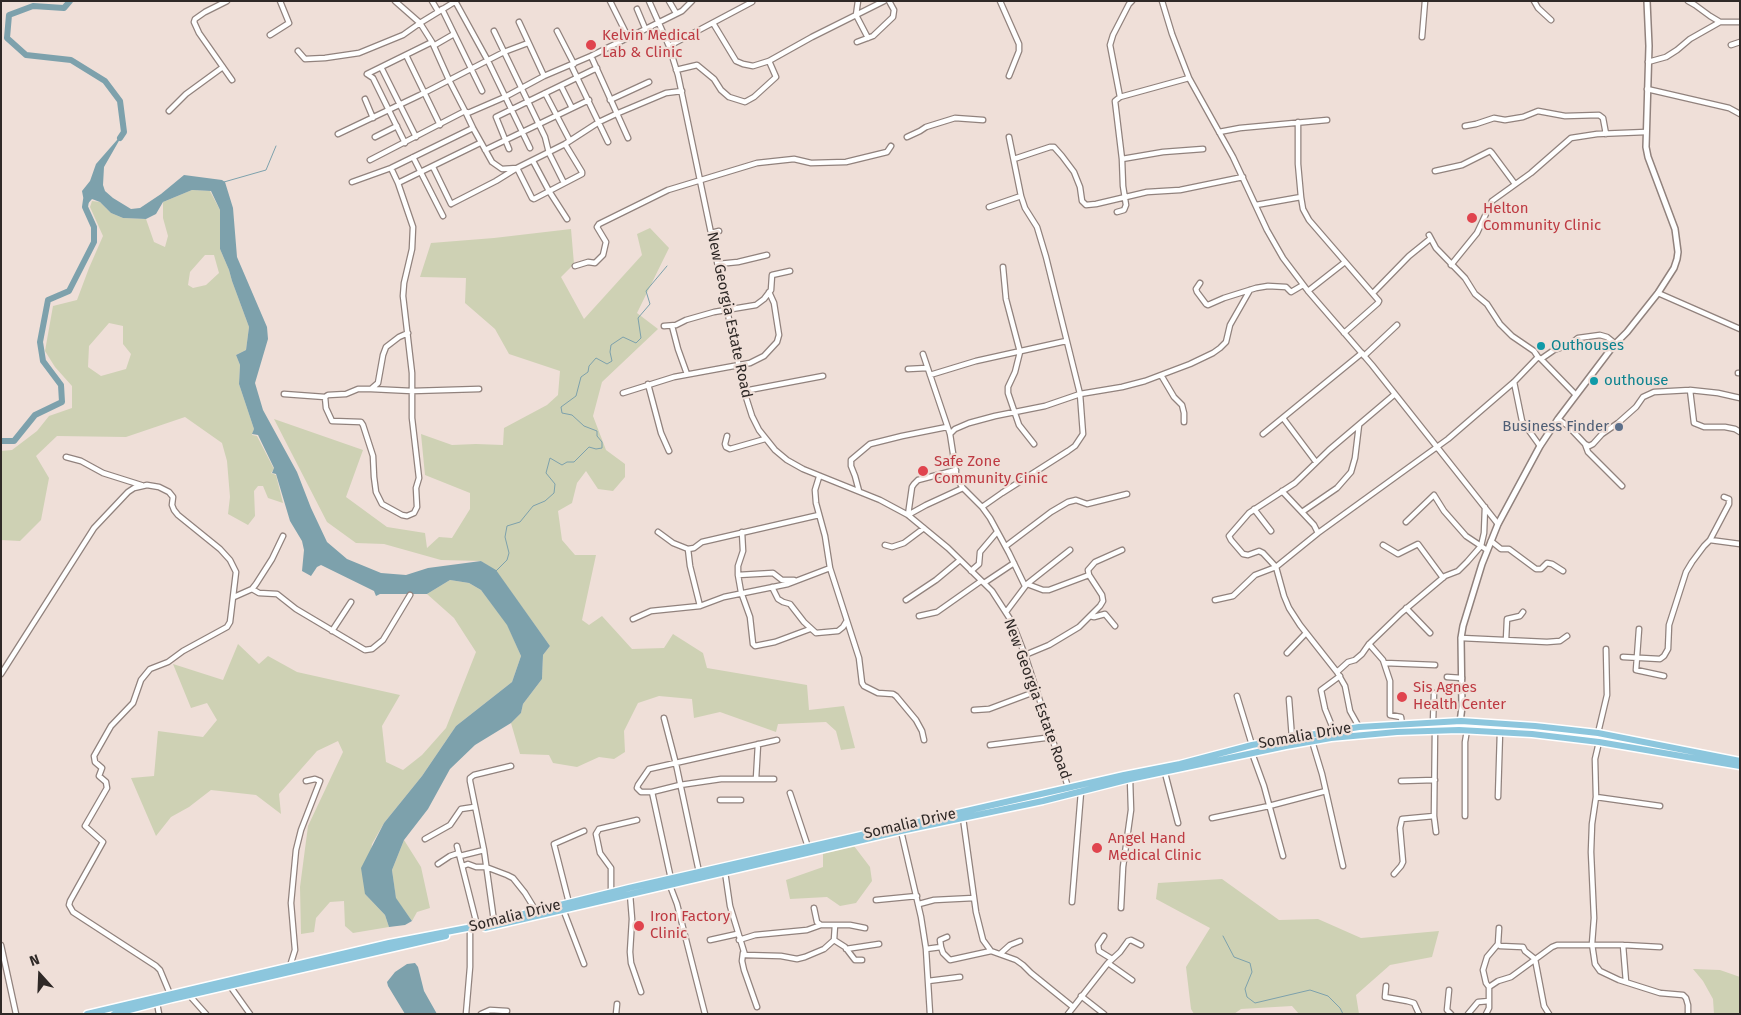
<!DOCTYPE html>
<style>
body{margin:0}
#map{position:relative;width:1741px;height:1015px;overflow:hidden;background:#efdfd8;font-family:"Fira Sans",sans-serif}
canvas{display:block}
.frame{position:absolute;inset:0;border:2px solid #2f2927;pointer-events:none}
.north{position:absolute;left:15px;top:950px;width:50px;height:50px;-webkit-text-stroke:4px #efdfd8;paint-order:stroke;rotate:340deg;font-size:14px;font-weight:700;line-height:20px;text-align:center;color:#2f2927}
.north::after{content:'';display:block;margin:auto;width:18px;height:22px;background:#2f2927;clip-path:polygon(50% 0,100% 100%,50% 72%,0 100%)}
</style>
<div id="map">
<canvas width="1741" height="1015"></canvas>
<div class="frame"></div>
<div class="north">N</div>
</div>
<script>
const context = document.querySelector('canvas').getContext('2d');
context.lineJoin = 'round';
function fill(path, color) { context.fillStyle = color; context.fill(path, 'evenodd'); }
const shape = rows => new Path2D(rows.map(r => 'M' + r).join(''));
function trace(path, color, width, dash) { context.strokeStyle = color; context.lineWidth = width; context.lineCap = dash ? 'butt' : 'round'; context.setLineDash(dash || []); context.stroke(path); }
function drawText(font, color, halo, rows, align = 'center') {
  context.font = font + ' "Fira Sans",sans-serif'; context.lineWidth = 4.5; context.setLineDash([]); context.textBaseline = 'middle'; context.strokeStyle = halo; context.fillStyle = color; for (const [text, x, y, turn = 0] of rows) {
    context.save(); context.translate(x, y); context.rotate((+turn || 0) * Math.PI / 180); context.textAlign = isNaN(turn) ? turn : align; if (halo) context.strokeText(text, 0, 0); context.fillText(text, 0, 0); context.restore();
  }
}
fill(shape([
 [192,190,210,191,220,210,220,249,229,270,232,281,249,327,246,350,236,355,240,365,239,384,254,429,252,435,257,436,274,469,271,473,276,475,283,503,268,498,263,486,258,486,254,491,255,516,248,525,228,514,230,497,227,461,222,443,185,417,126,437,57,436,36,456,49,478,41,520,20,541,1,540,1,451,12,450,37,431,49,416,72,408,72,386,55,367,45,351,53,306,77,300,89,268,103,236,90,207,92,201,100,202,111,213,123,218,146,219,154,242,165,247,168,236,163,218,163,202],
 [205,255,214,255,219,273,206,285,193,288,188,285,190,272],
 [109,323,123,326,123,344,131,354,126,369,101,376,88,367,89,346],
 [650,228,669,248,637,313,658,329,602,382,593,416,606,450,625,464,625,477,613,491,598,489,586,471,577,483,572,503,558,511,562,540,575,555,596,555,582,620,589,625,602,616,632,649,664,648,673,634,703,653,707,668,807,685,809,710,844,706,855,748,841,750,836,731,826,722,778,724,776,732,720,712,694,718,692,699,659,696,638,703,624,731,625,752,614,759,599,757,577,767,553,763,549,755,520,754,511,723,521,713,523,704,542,679,543,655,550,646,496,571,481,561,441,560,384,544,356,543,327,522,274,419,363,450,346,497,387,527,425,533,427,548,439,537,452,538,470,509,470,493,425,475,421,434,452,445,476,444,503,445,504,428,547,405,558,395,560,371,509,354,495,329,465,303,466,278,420,277,431,243,494,238,571,229,574,264,561,277,584,319,642,255,637,234],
 [450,580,469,583,481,590,507,624,521,656,512,682,456,726,422,776,384,823,372,844,365,894,385,915,389,927,353,933,345,926,344,901,330,902,316,918,314,932,301,934,300,887,308,826,343,752,338,741,317,751,279,794,281,814,256,795,211,790,189,807,171,817,156,836,131,778,154,776,158,731,203,737,217,720,207,703,191,708,173,664,223,680,238,644,259,664,268,656,297,672,400,695,382,726,386,762,403,770,422,755,446,728,476,652,454,618,427,594],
 [404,840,421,867,430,908,417,912,412,921,396,899,392,870],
 [851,842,870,867,872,881,856,903,840,906,827,897,790,899,786,880,823,867,823,849],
 [1222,879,1279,920,1318,919,1361,938,1439,931,1432,957,1390,965,1356,995,1359,1014,1299,1014,1292,1006,1241,1009,1234,1014,1194,1014,1191,1009,1186,967,1210,928,1156,899,1158,883],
 [1693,969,1720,970,1740,977,1740,1014,1714,1014,1713,999,1703,981]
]), '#ced1b4');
fill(shape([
 [124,132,104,167,103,185,105,191,113,198,131,209,140,208,161,194,184,175,222,180,225,182,233,208,237,257,267,327,268,339,255,383,263,410,297,472,311,508,327,542,347,559,381,573,406,575,428,568,481,561,496,570,550,646,543,655,542,679,523,704,521,713,511,723,475,745,450,769,428,809,404,840,392,870,396,898,412,921,405,925,389,927,385,915,365,894,361,868,384,823,422,776,456,726,512,682,521,656,507,625,481,590,469,583,450,580,427,594,380,594,376,596,374,591,321,565,317,567,311,576,302,571,304,550,302,541,290,521,276,474,272,473,274,468,258,435,252,434,254,429,239,384,240,365,236,355,246,350,249,327,232,281,229,270,220,249,220,210,211,191,192,190,163,202,156,214,146,219,123,218,111,213,100,202,92,199,85,207,82,191,90,181,96,164],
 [415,963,418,967,424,991,437,1014,405,1014,388,986,387,982,395,972,407,964]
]), '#7da1ac');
trace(shape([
 [224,182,266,170,276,146],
 [495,572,507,560,509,553,505,537,507,526,520,522,533,506,545,501,554,493,555,484,546,473,550,458,562,465,567,462,574,462,589,447,596,449,602,448,602,442,597,436,597,431,584,426,572,415,562,413,561,407,576,396,581,377,588,372,589,366,596,358,607,364,612,361,610,352,611,345,623,337,636,343,641,338,638,318,650,304,646,291,667,266],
 [1223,936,1234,957,1250,963,1252,972,1245,989,1247,997,1255,1003,1310,990,1328,996,1340,1008,1343,1014]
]), '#7da1ac', 1);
trace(shape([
 [70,1,64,8,33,6,9,15,7,38,26,55,71,60,105,81,120,101,124,132,120,138],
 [1,441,14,441,35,415,62,402,61,385,43,361,40,342,48,300,69,291,94,242,94,227,85,207,86,200]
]), '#7da1ac', 6);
const minor = shape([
 [227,1,205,12,195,19,194,22,199,33,232,80],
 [395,1,420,23,432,42,449,80,465,111,468,113,505,97,544,76,591,56,682,11,692,1],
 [432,1,438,11],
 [455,1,488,61,530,148],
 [610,1,628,37],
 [649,1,669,46,678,75,744,391,752,416,759,430,775,450,787,460,803,469,880,500,908,515,948,548,992,591,1012,622,1025,655,1069,790],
 [669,1,676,13],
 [858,1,856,15,868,38],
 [1000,1,1019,44,1019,51,1009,76],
 [1162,1,1172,34,1189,78,1233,157,1267,230,1283,258,1308,291,1372,365,1498,524],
 [1534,1,1538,8,1551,20],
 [1688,1,1695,5,1710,16,1720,22,1740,22],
 [442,9,482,91],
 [637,9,645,28],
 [519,22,544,76],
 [713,23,736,61,743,64,753,66,769,61,812,37,884,1],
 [494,31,545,137,549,153,564,183],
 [557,31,574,64],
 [270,35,289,23,280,1],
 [1422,37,1425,1],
 [857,42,873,36,893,17,894,10,889,1],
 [435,45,454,34],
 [1731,45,1740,42],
 [669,46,752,2],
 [298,51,305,59,325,58,359,53,403,35,420,23,456,1],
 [406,55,440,125],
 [591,56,628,138],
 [1648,62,1666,57,1677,50,1690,39,1720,22],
 [571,65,608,142],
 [381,67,416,137],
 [676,70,697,65,714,79,721,90,729,97,745,102,754,97,776,77,769,61],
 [561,86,572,108],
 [1647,89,1729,108,1740,114],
 [545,93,570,141],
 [1120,97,1110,45,1113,35,1129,4,1132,1],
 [365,99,373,118],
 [610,100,649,82],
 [169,111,186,94,223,67],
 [1465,126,1476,124,1494,118,1505,120,1523,117,1538,111,1565,116,1599,115,1603,118,1606,134],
 [1219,132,1240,128,1327,120],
 [338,134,420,95,504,52,528,43],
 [375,137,397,126],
 [907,137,920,131,926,127,955,118,983,120],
 [405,143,373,78,367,74,432,42],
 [509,149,496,117,597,68],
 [485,150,589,100],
 [413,157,443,216],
 [1014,159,1050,147,1054,147,1062,156,1074,172,1080,187,1082,201,1086,205,1096,204,1147,192,1180,190,1243,177],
 [1122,159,1163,152,1203,149],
 [370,160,465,111,473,128,492,162,502,169,517,168,565,144,599,122,616,114,666,93,682,91],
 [533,161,549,191,567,219],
 [433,167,451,204,496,181,517,168,532,198,534,199,582,174,582,172,565,144],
 [1435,171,1462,165,1490,151,1492,153,1515,184],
 [352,182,391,168,473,128],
 [398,183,480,143],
 [1301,197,1303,209,1309,220,1379,301,1378,303,1344,333],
 [1256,205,1301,197,1298,164,1298,122],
 [989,207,1021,196],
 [1117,212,1124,210,1126,205,1123,186,1122,159,1115,101,1120,97,1189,78],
 [711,233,719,231],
 [1429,235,1436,248,1465,278,1475,294,1487,304,1500,324,1512,336,1534,351,1538,357,1541,359,1554,350,1569,345,1578,338,1600,335,1607,337,1612,341,1614,345],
 [718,264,738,262,767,255],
 [1451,265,1477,233,1492,201,1531,173,1571,138,1597,134,1646,132],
 [575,266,588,262,595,263,603,255,606,242,597,227,599,224,668,190,757,163,794,159,811,163,846,162,887,152,891,146],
 [1003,267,1006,299,1020,352,1015,372,1008,387,1008,393,1019,425,1034,444],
 [1200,283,1196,289,1197,292,1206,304,1208,305,1224,298,1256,288,1268,286,1286,287,1291,292,1303,285],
 [1308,291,1345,262],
 [1373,293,1409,256,1430,239],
 [1658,293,1740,329],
 [664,326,676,325,686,320,714,312,756,305,764,299,771,290,772,275,790,271],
 [672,326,678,349,687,374],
 [923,354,950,434,957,479,963,488,982,507,990,518,1009,553,1025,586],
 [1364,356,1397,325],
 [1541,359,1576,395],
 [908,369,927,368],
 [1738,373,1740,373],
 [930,375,976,361,1066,341],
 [1161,375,1174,397,1182,405,1184,413,1184,422],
 [1514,382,1522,421,1540,446],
 [648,384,661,433,669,451],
 [371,389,412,391,479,389],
 [1690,390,1694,423,1704,427,1725,427,1735,429,1740,432],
 [744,391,823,376],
 [623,393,674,377,750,363,764,356,777,342,779,335,774,303,769,292],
 [284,394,325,397,328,395,346,394,358,389,371,389,378,383,383,355,386,347,399,337,408,333],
 [325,397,326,408,332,421,361,422,363,425,373,456,374,477,376,492,382,504,402,515,407,516,414,513,417,507,416,488,419,478,412,418,412,373,403,296,404,283,412,249,413,227,398,183,391,168],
 [1283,418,1316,462],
 [1558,419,1568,426,1585,444,1589,446,1593,444,1602,434,1618,423,1636,407,1643,397,1654,392,1690,390,1718,393,1740,398],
 [950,434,955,429,969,423,995,416,1045,406,1080,394,1122,387,1145,381,1190,364,1213,353,1220,348,1226,342,1230,325,1250,290],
 [1263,434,1362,353],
 [727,436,725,444,726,447,730,449,765,439],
 [1585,444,1588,452,1622,486],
 [66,457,81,461,103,473,141,485],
 [819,477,815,490,816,503,825,536,830,568,859,658,862,683,864,686,878,693,893,694,896,696,916,720,922,731,924,740],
 [859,491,855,476,851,466,851,460,870,444,902,436,947,427],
 [1282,491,1314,525,1318,533],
 [982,507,1002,493,1068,451,1075,446,1083,434,1080,394,1046,257,1037,227,1025,208,1021,196,1009,137],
 [1254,509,1271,531],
 [1302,512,1337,488,1351,472,1355,458,1359,425],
 [908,515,912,487,914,484,918,480,956,470],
 [908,515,926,505,963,488],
 [1406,522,1434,495,1444,511,1466,536,1487,550],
 [658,532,673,543,688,549,694,548,702,542,819,515],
 [742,532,743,551,738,566,738,575,741,592,750,617,753,644,755,646,775,642,810,629],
 [1710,540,1729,504,1729,499,1724,497],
 [1491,541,1501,549,1509,549,1536,569,1541,569,1547,563,1552,564,1563,571],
 [885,545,892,547,904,543,924,528],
 [1383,545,1398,554,1418,544,1443,578],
 [1006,546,1051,512,1068,502,1076,500,1087,504,1127,494],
 [688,549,690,566,700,606],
 [971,571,979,564,980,552,997,532],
 [738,575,773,573,782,580,794,580],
 [984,583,1014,563],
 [1027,584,1043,590,1049,590,1089,575],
 [772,587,778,599,783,602,790,604,804,622,816,633,838,631,843,627,846,622],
 [252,589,259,593,277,594,296,609,365,650,372,649,383,640,410,595],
 [234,597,252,589,256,584,272,559,283,536],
 [906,600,936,580,960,560],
 [1215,600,1233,596,1255,575,1276,567,1318,533,1448,439,1514,382,1538,357],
 [1406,608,1430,633],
 [1006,612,1027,584,1070,550],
 [919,616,937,612,981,581],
 [1090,616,1094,617,1105,614,1115,626],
 [633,619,651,611,700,606,724,597,788,584,830,568],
 [1639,629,1636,670,1664,676],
 [332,631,351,602],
 [1461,638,1547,642,1560,641,1567,636],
 [1506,640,1507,619,1520,616,1523,612],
 [1369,644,1383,660,1390,681,1390,715,1401,717,1402,724],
 [1287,653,1306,633],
 [1025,655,1049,645,1079,627,1100,606,1103,601,1102,595,1089,575,1088,570,1095,562,1122,550],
 [1623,657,1660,659,1664,656,1668,649,1669,625,1686,572,1692,562,1704,546,1710,540,1740,544],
 [1385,663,1435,665],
 [1337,672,1348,662,1355,660,1362,654,1369,644,1401,613,1445,576,1458,571,1467,562,1481,546,1484,533,1485,507],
 [1,674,94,528,128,492,134,488,147,485,159,487,169,492,173,497,172,505,174,510,178,515,220,549,230,560,236,572,230,622,227,627,183,651,168,662,150,669,141,680,133,703,111,726,94,756,95,762,102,768,99,776,106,782,107,788,85,826,103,842,70,901,69,905,73,912,156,966,160,970,170,994],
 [1447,677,1462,678],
 [1237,696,1252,745],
 [1289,699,1292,738],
 [974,710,989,709,1037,691],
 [664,718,676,764,699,872],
 [1433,722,1434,693],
 [1359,727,1350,711,1345,686,1337,672,1300,625,1289,608,1284,596,1276,567,1263,553,1259,551,1248,555,1243,554,1231,540,1229,536,1249,513,1295,483,1329,450,1395,394],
 [1435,730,1434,816,1436,832],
 [1334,731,1325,709,1321,690,1340,676],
 [1598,733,1607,695,1606,649],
 [1312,741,1322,774,1343,866],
 [1599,742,1595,759,1596,797,1592,824,1591,852,1594,918,1592,944,1595,964,1600,971,1619,980,1660,993,1683,995,1686,998,1688,1005,1688,1014],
 [990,745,1053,737],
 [1252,753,1264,786,1283,856],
 [1165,773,1178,823],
 [756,779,758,744],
 [774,779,721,779,680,785,652,792,641,792,637,788,638,785,649,769,777,740],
 [1401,781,1435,780],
 [652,792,671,879],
 [790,793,808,847],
 [1498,797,1500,732],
 [1596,797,1660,806],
 [720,800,741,800],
 [1465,816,1465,742,1467,730],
 [963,818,976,912,983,940,991,951,1016,960,1023,965,1031,973,1073,1007],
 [1212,818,1269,806,1326,791],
 [901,831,921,917,926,949,930,1014],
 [425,839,450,825,461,809,474,807],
 [457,846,477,925],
 [460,856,484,850],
 [438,864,450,856,459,853],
 [463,866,468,864,476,867,486,867,507,875,513,878,525,893,536,911],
 [725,872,730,906,745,955,781,956,797,959,805,957,824,949,834,940,835,925,850,925,865,928],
 [1394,874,1401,866,1403,862,1400,828,1402,819,1434,816],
 [669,883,677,904,705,1014],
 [611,892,611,868,600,853,596,834,599,829,637,820],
 [630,894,632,919,630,952,631,963,641,992],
 [876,900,917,896],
 [1072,902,1081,792],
 [569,903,554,844,584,831],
 [919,904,934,900,974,898],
 [814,908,817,922,821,925,835,925],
 [1121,908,1123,867,1131,810,1130,779],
 [563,909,584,964],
 [494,921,484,850,470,781,470,778,474,775,511,766],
 [1499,928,1498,944,1500,946,1523,947,1525,951,1535,959,1544,1006,1549,1014],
 [1104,936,1098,945,1099,951,1112,959],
 [710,940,737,934],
 [739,940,755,935,807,930,821,925],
 [834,940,845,947,855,960,862,960],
 [1,945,16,1014],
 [1623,945,1626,982],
 [941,947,943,953,950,960,991,951],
 [846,949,879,944],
 [926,949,941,947,940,940,947,937],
 [743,953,742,961,744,970,757,1007],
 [1000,954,1010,945,1020,941],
 [1108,963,1132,980],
 [290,966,295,950,291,903,296,850,301,830,320,781,315,779,306,781],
 [928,981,960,977],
 [230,986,250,1014],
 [1386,986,1385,997,1407,1001,1414,1003,1419,1014],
 [1489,987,1498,981,1511,977,1552,947,1557,945,1623,945,1660,947],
 [1449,990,1447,1010,1451,1014],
 [189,995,206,1014],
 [1081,996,1104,1014],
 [157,1003,159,1014],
 [466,1014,470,967,470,931],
 [481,1014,490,1010,507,1011],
 [616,1014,617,1004],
 [1068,1014,1108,963,1120,952,1128,941,1131,940,1141,945],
 [1468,1014,1478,1002,1489,1001],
 [1486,1014,1489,1008,1489,987,1486,983,1483,970,1487,957,1498,944]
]);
const tertiary = shape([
 [1459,730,1462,707,1461,638,1463,626,1482,564,1498,524,1540,446,1558,419,1614,345,1627,332,1658,293,1674,268,1677,259,1678,252,1675,229,1648,157,1646,147,1649,46,1647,1]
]);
const primary = shape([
 [485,928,901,831,1043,801,1130,779,1286,746,1331,738,1397,732,1459,730,1532,734,1599,742,1740,766],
 [87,1014,389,943,467,928,629,888,1124,775,1180,764,1252,745,1309,735,1359,727,1461,721,1535,726,1598,733,1740,761],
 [114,1014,172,999,446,936]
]);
trace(minor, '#91827d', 7);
trace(tertiary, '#91827d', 8);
trace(primary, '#fff', 9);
trace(minor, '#fff', 4.5);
trace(tertiary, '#fff', 5);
trace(primary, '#8cc6dd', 6);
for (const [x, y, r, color] of [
 [591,45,6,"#e0444e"],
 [1472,218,6,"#e0444e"],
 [1541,346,5,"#0f9aa8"],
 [1594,381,5,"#0f9aa8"],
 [1619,427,5,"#5c6f8a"],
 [923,471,6,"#e0444e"],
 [1402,697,6,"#e0444e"],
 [1097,848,6,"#e0444e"],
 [639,926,6,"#e0444e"]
]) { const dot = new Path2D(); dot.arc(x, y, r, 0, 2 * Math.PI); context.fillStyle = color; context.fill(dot); trace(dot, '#efdfd8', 2); }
drawText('15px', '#be3a42', '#efdfd8', [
 ["Kelvin Medical",602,36],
 ["Lab & Clinic",602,53],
 ["Helton",1483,209],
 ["Community Clinic",1483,226],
 ["Safe Zone",934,462],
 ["Community Cinic",934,479],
 ["Sis Agnes",1413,688],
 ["Health Center",1413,705],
 ["Angel Hand",1108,839],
 ["Medical Clinic",1108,856],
 ["Iron Factory",650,917],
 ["Clinic",650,934]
], 'left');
drawText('15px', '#2f2927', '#efdfd8', [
 ["New Georgia Estate Road",729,315,78],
 ["New Georgia Estate Road",1037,699,70],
 ["Somalia Drive",1305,736,-10],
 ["Somalia Drive",910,824,-13],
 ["Somalia Drive",515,916,-14]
]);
drawText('15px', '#0d838f', '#efdfd8', [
 ["Outhouses",1551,346],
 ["outhouse",1604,381]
], 'left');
drawText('15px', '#4e5e75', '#efdfd8', [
 ["Business Finder",1609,427]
], 'right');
</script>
